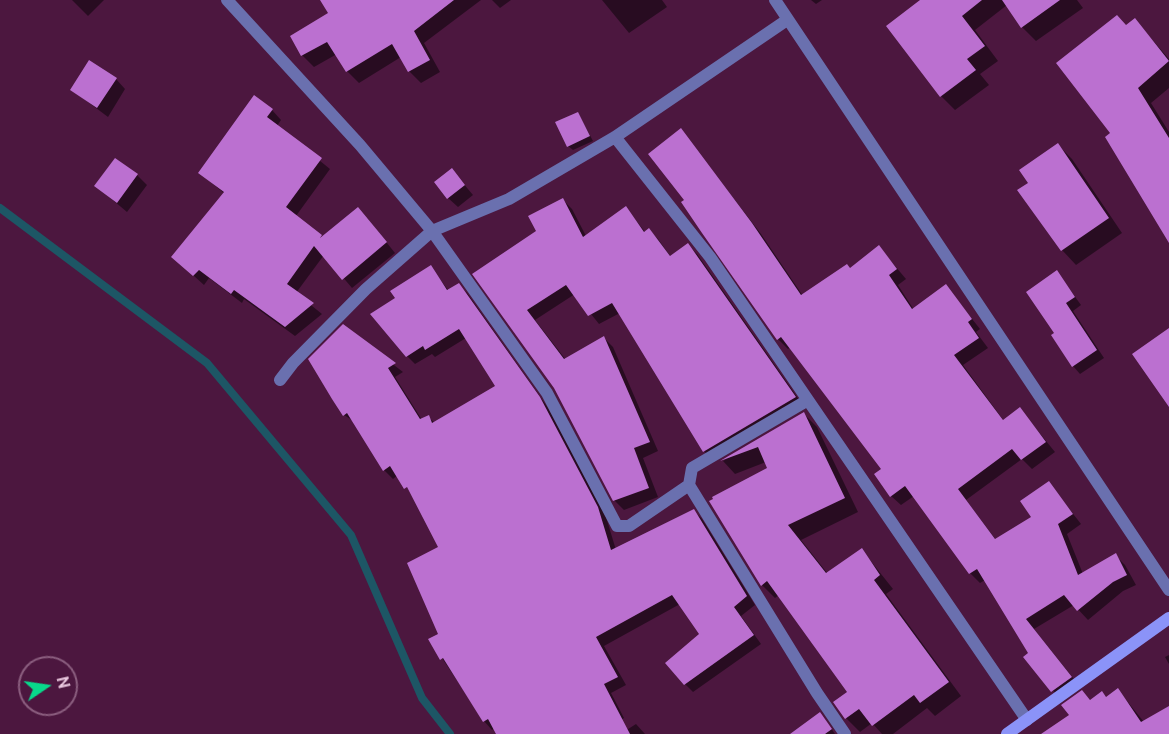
<!DOCTYPE html>
<style>
body{margin:0}
#map{position:relative;width:1169px;height:734px;overflow:hidden;background:#4c173f;font-family:Ubuntu,sans-serif}
canvas{display:block}
.north{position:absolute;left:18px;top:656px;width:60px;height:60px;box-sizing:border-box;background:#4c173f;border:2px solid #8b5e7f;border-radius:50%;rotate:77deg;font-size:16px;font-weight:700;line-height:24px;text-align:center;color:#eac8df}
.north::after{content:'';display:block;margin:auto;width:21px;height:27px;background:#08d98b;clip-path:polygon(50% 0,100% 100%,50% 72%,0 100%)}
</style>
<div id="map">
<canvas width="1169" height="734"></canvas>
<div class="north">N</div>
</div>
<script>
const context = document.querySelector('canvas').getContext('2d');
context.lineJoin = 'round';
function fill(path, color) { context.fillStyle = color; context.fill(path, 'evenodd'); }
const shape = rows => new Path2D(rows.map(r => 'M' + r).join(''));
function trace(path, color, width, dash) { context.strokeStyle = color; context.lineWidth = width; context.lineCap = dash ? 'butt' : 'round'; context.setLineDash(dash || []); context.stroke(path); }
fill(shape([
 [72,0,104,0,88,16],
 [322,0,481,0,424,43,440,72,421,83,409,71,401,57,359,83,347,71,337,54,314,67,302,55,330,14],
 [492,0,511,0,500,8],
 [602,0,662,0,667,7,629,33],
 [811,0,822,0,816,4],
 [932,0,1077,0,1083,8,1036,41,1022,27,1007,5,975,30,998,61,980,74,989,85,955,110,941,96,888,26],
 [1135,20,1169,59,1169,88,1151,103,1169,132,1169,237,1113,133,1127,27],
 [116,79,125,89,108,117,72,90],
 [272,110,281,120,277,126,330,169,296,216,323,238,367,218,395,253,352,288,324,255,296,293,322,314,295,336,244,299,242,303,209,278,204,285,173,257,225,194,200,173],
 [578,113,593,141,573,150,568,146],
 [681,130,761,234,803,296,850,269,879,247,906,279,898,285,914,310,946,286,980,329,976,332,988,348,963,365,1004,421,1020,409,1055,452,1032,469,1022,459,966,500,996,540,1033,518,1049,483,1081,524,1067,534,1083,574,1115,555,1125,565,1136,585,1123,591,1088,620,1074,605,1034,629,1081,688,1062,701,1025,657,1030,653,985,580,980,583,970,573,914,496,901,505,891,496,883,469,791,347,788,349,778,339,686,200],
 [1058,145,1072,159,1122,233,1076,265,1062,250,1030,183],
 [452,170,473,195,458,207,448,198],
 [137,175,147,185,127,212,96,186],
 [563,200,572,209,586,236,626,208,646,233,649,230,658,239,671,257,688,245,697,254,804,407,713,460,704,451,620,313,599,324,575,294,535,320,566,360,604,338,613,347,658,451,643,458,658,497,624,510,615,501,555,388,474,274,538,232],
 [430,267,449,291,458,285,467,293,548,408,606,517,616,550,694,511,702,519,755,605,741,616,761,644,693,692,685,684,701,634,680,604,604,646,626,685,611,693,624,718,597,734,498,734,495,728,492,730,484,721,430,640,439,634,440,548,413,495,398,475,393,479,384,470,355,422,344,415,333,398,343,326,403,372,395,377,422,420,428,417,435,423,497,387,466,338,435,357,432,354,415,364,407,356,397,299],
 [1057,272,1081,305,1073,311,1104,358,1080,374,1073,366,1057,333],
 [804,414,817,427,858,512,801,540,828,574,862,550,893,589,886,594,961,696,935,716,927,708,893,734,882,734,872,723,860,732,846,718,835,703,849,692,779,595,775,598,762,585,769,468,766,462,735,474,723,461],
 [1169,655,1169,664,1165,657],
 [1118,690,1144,722,1169,707,1169,734,1070,734,1071,715,1082,692,1091,701,1107,698],
 [824,718,835,734,796,734],
 [636,724,645,734,627,734,625,731]
]), '#0007');
trace(shape([
 [0,208,207,363,351,535,422,698,450,734]
]), '#1d5665', 8);
fill(shape([
 [320,0,454,0,414,31,430,60,408,72,392,44,346,72,327,42,301,56,290,36,328,13],
 [920,0,982,0,962,16,985,46,967,59,976,70,940,97,886,26],
 [1002,0,1060,0,1021,28],
 [1117,15,1126,25,1135,18,1169,61,1138,88,1169,138,1169,243,1105,137,1110,133,1056,63],
 [89,60,117,78,97,108,70,90],
 [254,95,273,109,267,117,322,158,286,207,322,235,320,238,358,207,387,242,342,280,314,246,287,284,314,303,285,327,234,290,231,294,199,270,193,276,171,257,224,192,198,173],
 [578,112,590,136,567,147,555,122],
 [681,128,752,223,801,295,847,264,850,268,879,245,897,269,889,275,912,309,946,284,972,319,968,322,979,338,954,355,1003,420,1020,407,1046,442,1021,460,1012,449,958,489,995,539,1031,517,1020,501,1049,481,1073,514,1058,524,1078,575,1116,553,1127,575,1113,582,1077,611,1064,595,1026,619,1072,677,1051,692,1023,657,1028,653,977,569,969,574,905,486,890,497,874,474,881,469,781,337,777,340,702,233,681,202,684,200,648,154],
 [1058,143,1109,218,1061,251,1017,190,1028,183,1019,170],
 [115,158,138,174,117,203,94,186],
 [452,168,465,185,447,199,434,182],
 [563,198,583,237,626,206,644,232,649,228,670,256,688,243,796,397,703,452,612,303,588,316,566,285,527,310,564,359,604,336,650,442,634,448,649,488,613,501,554,388,472,274,536,231,528,216],
 [431,265,447,290,459,283,540,397,598,507,611,550,694,509,747,596,734,607,754,635,684,685,665,663,699,634,672,595,596,637,618,677,604,684,630,734,496,734,488,719,483,722,443,658,440,660,428,639,438,634,407,563,438,547,407,487,404,489,390,466,383,471,347,413,343,416,332,399,308,359,343,324,396,363,388,368,420,419,429,415,432,423,495,386,459,329,425,350,423,346,406,357,370,314,395,298,390,291],
 [1057,270,1075,297,1066,303,1097,350,1072,367,1051,335,1054,333,1026,292],
 [1169,328,1169,407,1132,354],
 [804,412,845,498,788,525,826,573,862,548,880,575,874,580,949,682,920,703,914,695,872,726,859,709,845,719,833,702,847,692,767,581,761,586,709,501,713,499,712,497,767,468,758,447,720,461],
 [1118,688,1141,722,1169,706,1169,734,1041,734,1069,715,1061,705,1082,690,1090,700,1102,691,1106,697],
 [820,712,832,729,825,734,790,734]
]), '#bb70d0');
trace(shape([
 [227,0,360,145,432,231,509,199,615,137,787,20],
 [775,0,1169,590],
 [615,137,710,257,1027,720],
 [280,380,293,363,366,289,432,231,547,393,617,526,629,526,689,485],
 [808,400,692,468,689,485,817,693,845,734]
]), '#6a70af', 12);
trace(shape([
 [1007,734,1169,618]
]), '#8b93f8', 12);
</script>
